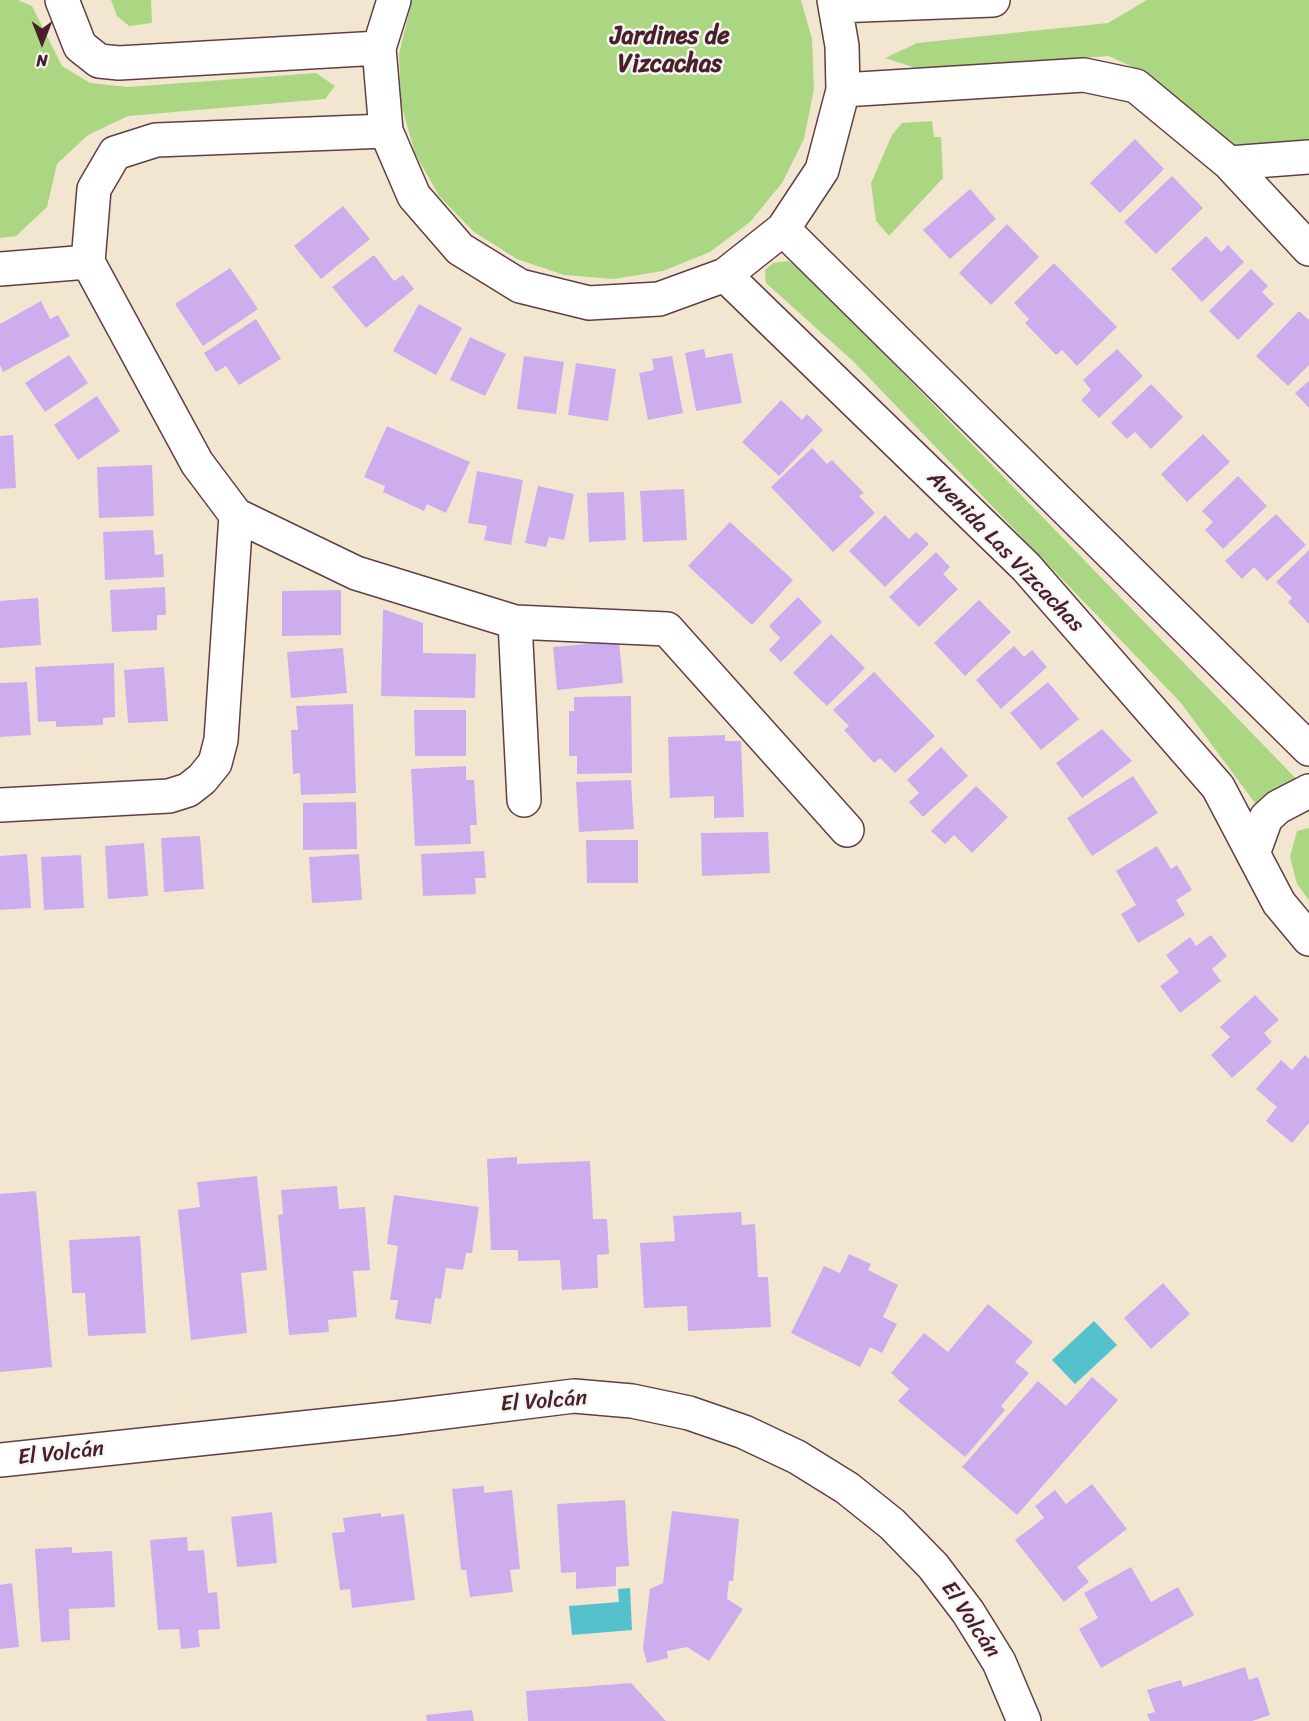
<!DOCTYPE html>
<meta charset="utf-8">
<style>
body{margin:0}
#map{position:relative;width:1309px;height:1721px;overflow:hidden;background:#f3e6d1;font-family:Sriracha,sans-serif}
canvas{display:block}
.north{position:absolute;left:12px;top:12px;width:60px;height:60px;-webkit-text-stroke:4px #f6f6f2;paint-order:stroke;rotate:180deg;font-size:16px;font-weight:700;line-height:24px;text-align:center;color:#4a1f2b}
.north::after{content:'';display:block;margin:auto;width:21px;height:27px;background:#4a1f2b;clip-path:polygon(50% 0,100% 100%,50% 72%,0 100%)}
</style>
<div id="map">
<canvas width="1309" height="1721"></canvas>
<div class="north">N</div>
</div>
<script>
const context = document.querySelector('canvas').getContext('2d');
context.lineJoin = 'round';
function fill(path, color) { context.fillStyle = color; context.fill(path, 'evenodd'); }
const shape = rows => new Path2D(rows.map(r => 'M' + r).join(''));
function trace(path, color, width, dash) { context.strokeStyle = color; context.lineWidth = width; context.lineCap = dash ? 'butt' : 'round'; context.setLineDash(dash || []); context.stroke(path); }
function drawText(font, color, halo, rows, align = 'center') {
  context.font = font + ' Sriracha,sans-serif'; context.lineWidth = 5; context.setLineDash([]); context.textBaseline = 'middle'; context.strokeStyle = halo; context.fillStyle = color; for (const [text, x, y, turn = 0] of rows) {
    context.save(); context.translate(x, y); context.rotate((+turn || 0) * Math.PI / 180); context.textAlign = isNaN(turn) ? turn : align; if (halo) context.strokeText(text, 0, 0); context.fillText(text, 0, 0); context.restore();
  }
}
fill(shape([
 [0,0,18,0,32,6,62,66,90,83,128,87,316,73,335,86,325,99,128,116,88,135,57,164,47,207,16,236,0,238],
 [111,0,151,0,152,23,129,26,117,16],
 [412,0,801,0,812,39,814,89,804,139,782,183,750,222,710,252,663,271,614,279,564,275,517,259,474,232,439,196,415,153,401,104,399,54],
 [1147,0,1309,0,1309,142,1232,147,1160,86,1135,68,1109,56,922,70,885,58,917,43,1108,23],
 [932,121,934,137,941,137,943,178,889,236,876,221,871,183,892,135,902,123],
 [788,261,802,269,1308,791,1266,818,1181,703,854,362,766,283,765,270,773,263],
 [1309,828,1309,900,1297,884,1290,857,1297,831]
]), '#abd783');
fill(shape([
 [1094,1321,1117,1345,1075,1384,1052,1360],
 [630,1588,632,1630,572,1635,569,1606,619,1602,618,1589]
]), '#54c1cd');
fill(shape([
 [1135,139,1164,169,1120,213,1090,183],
 [1172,176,1203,208,1156,254,1124,222],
 [970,189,996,219,950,259,923,230],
 [343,206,370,239,321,279,294,246],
 [1007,224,1039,257,991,305,959,273],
 [1206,236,1221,252,1228,245,1244,262,1202,302,1171,269],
 [374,255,394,281,403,275,414,289,366,328,332,287],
 [1054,263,1117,327,1077,366,1062,350,1056,355,1025,323,1029,319,1014,303],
 [230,268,258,309,203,346,175,304],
 [1251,269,1268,286,1262,292,1274,304,1238,340,1209,311],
 [41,301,50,319,58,315,70,336,3,372,0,365,0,324],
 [419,304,462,328,436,375,393,351],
 [1299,311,1309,320,1309,365,1288,386,1256,356],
 [256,319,281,359,239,385,226,366,216,372,204,353],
 [470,337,506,354,485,396,450,380],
 [704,349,706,358,732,353,742,403,696,411,685,353],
 [1117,349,1143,376,1099,418,1081,400,1091,390,1083,380],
 [69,355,88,383,45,412,25,383],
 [524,356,564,362,556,414,517,409],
 [672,356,683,413,648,420,639,373,654,370,652,359],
 [576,363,616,369,608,421,568,415],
 [1309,381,1309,408,1295,393],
 [1151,384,1183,417,1151,449,1135,432,1127,439,1111,423],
 [97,396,120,431,78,460,54,425],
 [781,400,802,420,807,414,823,430,779,476,742,442],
 [387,426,470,462,446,513,427,504,424,511,383,492,385,486,364,477],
 [1203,434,1230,462,1187,502,1161,474],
 [13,435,16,488,0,489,0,436],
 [812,448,827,464,832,460,864,493,859,496,875,513,833,552,771,487],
 [152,465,154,516,99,518,97,467],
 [477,471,523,480,511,545,484,540,487,526,468,523],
 [1238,476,1267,506,1223,549,1205,530,1213,522,1202,511],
 [538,486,574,494,564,540,549,537,546,547,525,543],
 [684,489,687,540,643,542,640,491],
 [624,492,626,540,589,542,587,493],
 [1276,514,1306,545,1267,581,1254,567,1242,579,1225,561],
 [885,515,909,539,916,532,929,544,885,587,849,551],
 [730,522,793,580,752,625,688,566],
 [153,530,155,555,163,554,164,577,105,580,103,532],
 [1309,550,1309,624,1288,602,1292,598,1276,582],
 [936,552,950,567,943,574,958,589,919,627,889,597],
 [165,587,166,615,157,615,157,630,112,632,110,590],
 [341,590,341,635,282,636,282,591],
 [798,597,822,622,781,662,769,650,780,638,769,626],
 [38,598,41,645,0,648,0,601],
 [979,600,1011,632,965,676,934,643],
 [383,609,423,623,423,653,476,654,475,698,381,696],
 [831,634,865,668,827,706,793,673],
 [619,641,623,683,557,690,553,647],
 [1014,646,1024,657,1032,650,1047,667,1001,709,976,680],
 [343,648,347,693,291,698,287,652],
 [114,663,115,717,103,718,103,725,56,727,56,721,38,722,35,667],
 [164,667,168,721,128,723,124,670],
 [874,672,935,736,895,773,880,758,874,763,844,730,849,726,833,710],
 [27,682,31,735,0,737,0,683],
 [1048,682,1079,719,1041,750,1010,713],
 [631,696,632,773,577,774,577,756,569,756,569,711,574,711,574,697],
 [353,704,356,793,301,795,300,773,293,774,291,730,298,730,296,706],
 [414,710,466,710,466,756,415,756],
 [1102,729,1132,761,1082,798,1056,763],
 [725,735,725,741,741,741,744,817,714,818,714,796,670,798,668,737],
 [941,747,968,776,923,817,909,802,919,793,907,780],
 [466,766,466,780,474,780,477,825,470,825,471,844,415,846,411,769],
 [1133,776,1158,813,1092,856,1067,818],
 [631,780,634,829,579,832,576,782],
 [976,786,1008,817,972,853,954,835,945,844,931,831],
 [356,802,357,849,303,850,303,803],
 [768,832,770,873,702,876,701,833],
 [200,836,204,889,164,892,161,838],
 [586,840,638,840,638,883,587,883],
 [144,843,148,896,108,899,105,846],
 [1157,846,1171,869,1177,865,1192,890,1176,900,1185,915,1138,943,1121,914,1136,905,1116,871],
 [484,851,486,878,475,878,476,894,423,896,421,854],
 [27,854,31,908,0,910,0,856],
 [359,854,362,900,312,903,309,857],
 [81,855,84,908,44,910,41,857],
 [1211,935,1227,956,1212,969,1221,981,1180,1013,1160,986,1179,972,1166,955,1190,937,1196,946],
 [1255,995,1279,1020,1264,1033,1272,1042,1232,1078,1211,1055,1230,1037,1220,1027],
 [1305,1055,1309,1059,1309,1123,1292,1143,1266,1121,1277,1107,1256,1089,1281,1060,1292,1070],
 [517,1157,517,1164,590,1161,593,1219,607,1219,609,1254,597,1255,598,1288,562,1290,560,1260,518,1261,518,1250,491,1250,487,1159],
 [257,1176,267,1270,241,1273,247,1333,191,1340,178,1210,200,1207,197,1182],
 [337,1186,339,1209,365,1207,370,1270,353,1271,357,1317,328,1320,329,1332,289,1335,278,1215,283,1214,281,1190],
 [36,1191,52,1367,0,1372,0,1194],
 [394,1195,479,1207,472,1253,466,1253,463,1270,446,1268,441,1299,435,1298,431,1324,395,1319,398,1300,390,1300,398,1246,387,1244],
 [741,1212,742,1225,755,1224,758,1277,768,1277,771,1327,688,1331,687,1306,644,1308,640,1243,675,1241,673,1216],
 [140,1236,146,1333,88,1336,85,1293,72,1293,69,1240],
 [849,1254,871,1264,868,1270,898,1285,883,1317,897,1324,882,1353,870,1347,860,1367,791,1333,824,1266,840,1273],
 [1163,1283,1190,1314,1151,1349,1124,1318],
 [988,1304,1033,1342,1015,1362,1029,1373,1001,1406,1005,1410,965,1457,898,1401,909,1389,891,1373,924,1333,948,1352],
 [1092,1377,1118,1400,1017,1515,962,1467,1038,1381,1066,1406],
 [1092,1484,1127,1529,1077,1567,1089,1582,1064,1602,1015,1540,1044,1518,1035,1506,1055,1490,1066,1504],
 [484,1486,484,1493,512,1490,520,1569,510,1570,513,1592,470,1597,466,1570,461,1570,452,1489],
 [625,1500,629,1566,616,1567,616,1586,576,1589,576,1572,561,1573,557,1504],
 [672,1511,739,1519,733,1581,729,1581,727,1599,743,1609,709,1661,687,1647,667,1651,668,1658,647,1663,643,1648,650,1589,663,1583],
 [272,1512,277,1563,237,1567,231,1517],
 [381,1513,381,1517,404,1514,415,1600,352,1608,350,1589,340,1590,332,1533,345,1532,343,1518],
 [187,1537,188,1551,204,1550,208,1593,217,1592,220,1629,198,1630,200,1647,181,1649,179,1629,158,1630,150,1540],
 [72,1547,72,1553,112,1551,115,1607,69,1609,70,1640,41,1642,35,1549],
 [1131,1567,1151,1602,1178,1587,1194,1615,1101,1668,1079,1629,1098,1618,1084,1593],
 [12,1583,19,1647,0,1649,0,1585],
 [1245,1667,1249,1680,1258,1677,1270,1715,1252,1721,1150,1721,1147,1714,1155,1712,1147,1690,1181,1680,1183,1687],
 [631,1683,666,1721,528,1721,526,1691],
 [472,1710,474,1721,427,1721,426,1715]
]), '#ceadef');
const street = shape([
 [62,0,80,46,99,61,119,63,379,48],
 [394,0,379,48,386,131,414,196,460,249,520,286,589,303,659,299,725,275,783,229,822,170,843,90,842,46,834,0],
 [836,6,993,0],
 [843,90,1084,75,1136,86,1229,163,1309,249],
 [386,131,156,140,115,153,94,189,88,262,197,463,236,515,356,573,515,622,667,629,847,830],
 [1229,163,1309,157],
 [783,229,1309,749],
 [0,269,88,262],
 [725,275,1026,567,1218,787,1279,903,1309,939],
 [515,622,524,800],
 [0,805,169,796,188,790,202,779,215,763,221,740,236,515],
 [1253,854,1266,818,1278,807,1309,791],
 [0,1460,396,1418,574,1396,632,1401,689,1413,744,1432,797,1457,847,1488,892,1524,933,1566,968,1612,999,1662,1024,1721]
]);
trace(street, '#633d44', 36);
trace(street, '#fff', 33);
drawText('22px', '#4a1f2b', '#f6f6f2', [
 ["Avenida Las Vizcachas",1005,552,46],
 ["El Volcán",544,1402,-4],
 ["El Volcán",61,1454,-6],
 ["El Volcán",970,1620,56]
]);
drawText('bold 24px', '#4a1f2b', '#f6f6f2', [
 ["Jardines de",670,37],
 ["Vizcachas",670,65]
]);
</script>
